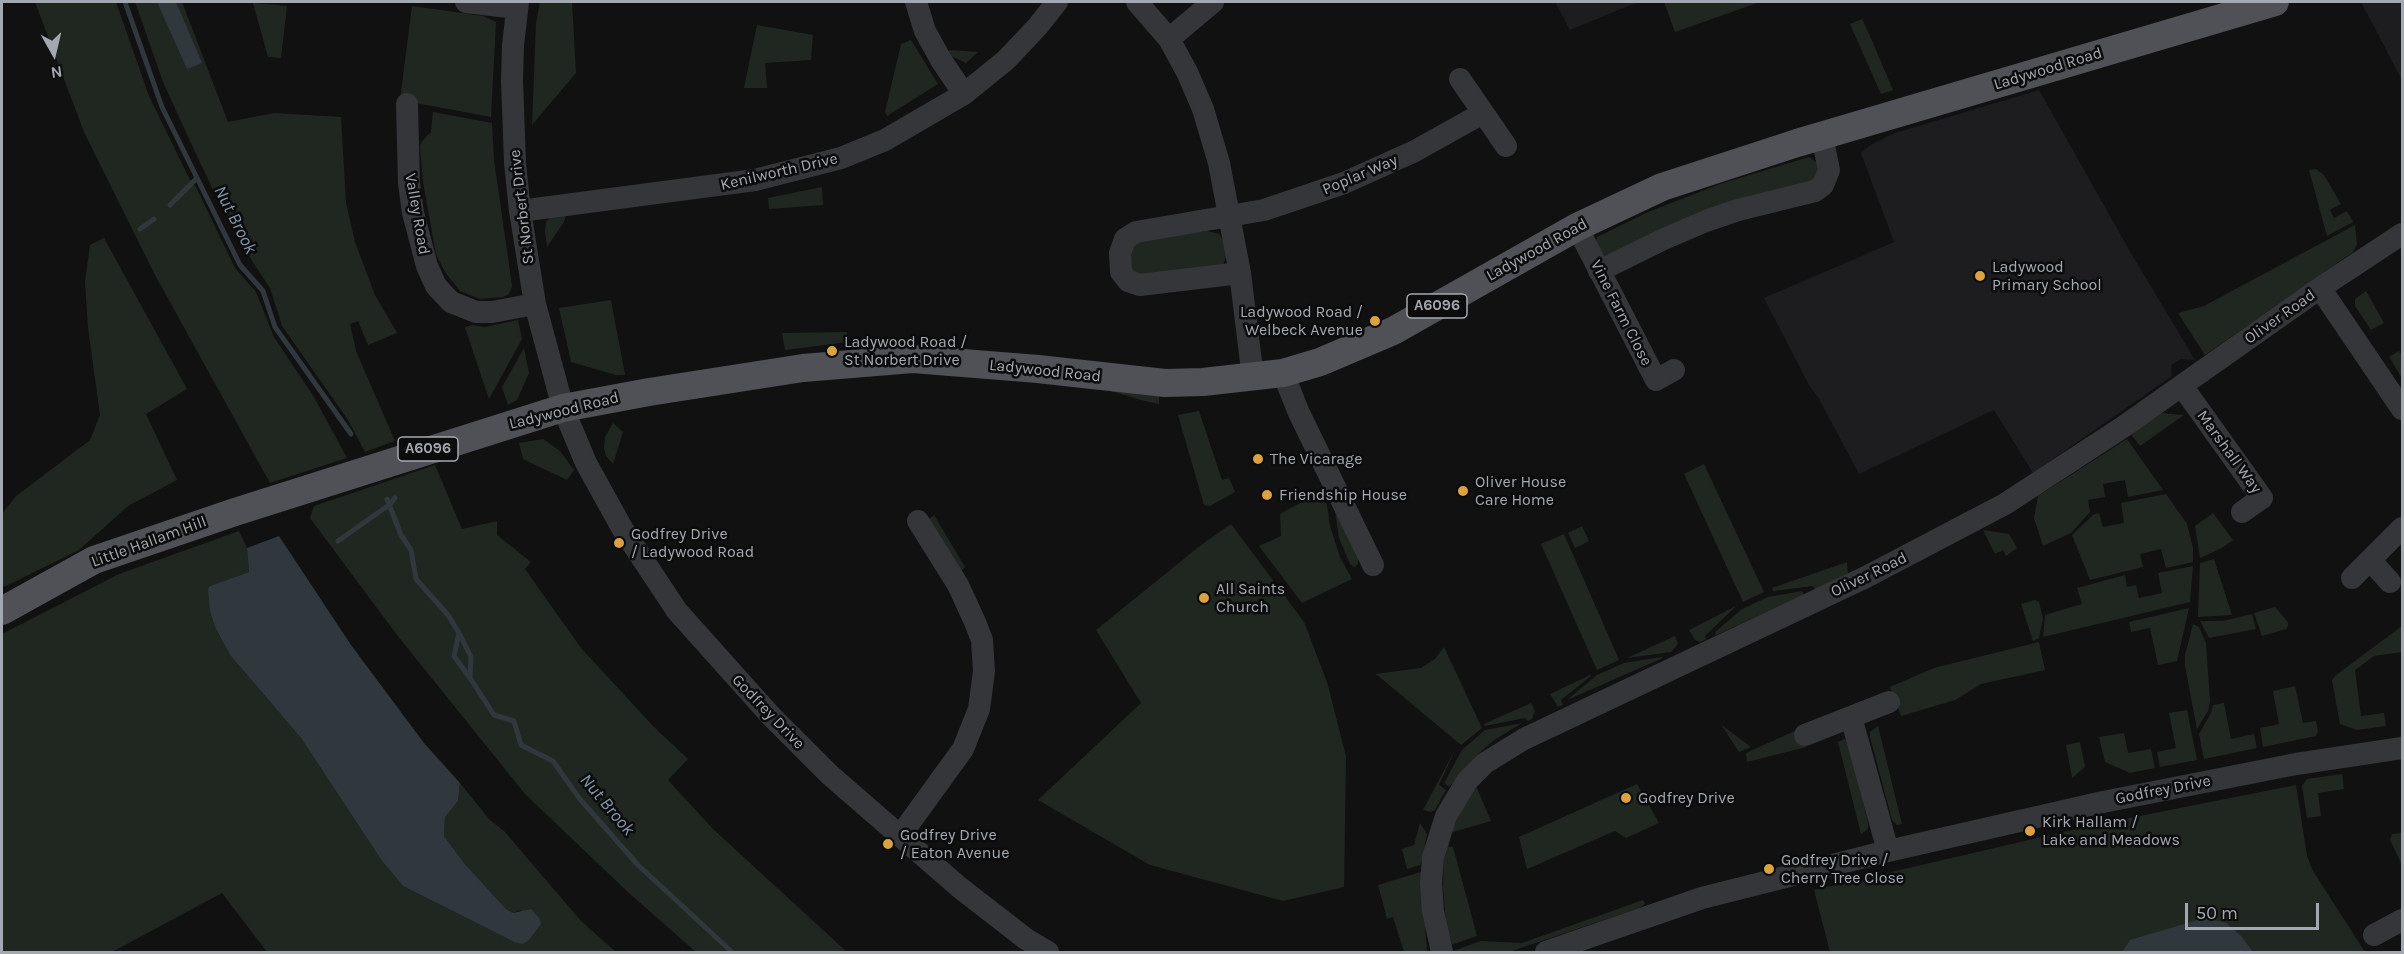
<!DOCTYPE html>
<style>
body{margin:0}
#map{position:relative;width:2404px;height:954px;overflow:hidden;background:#111112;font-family:Karla,sans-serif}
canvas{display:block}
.frame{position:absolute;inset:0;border:3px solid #a4a9b1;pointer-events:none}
.north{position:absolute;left:24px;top:24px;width:60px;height:60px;-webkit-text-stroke:4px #0c0c0d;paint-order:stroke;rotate:172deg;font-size:16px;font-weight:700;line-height:24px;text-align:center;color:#a4a9b1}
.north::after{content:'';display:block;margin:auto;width:21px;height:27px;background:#a4a9b1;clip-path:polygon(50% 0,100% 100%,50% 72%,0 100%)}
.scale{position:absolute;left:2185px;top:903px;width:134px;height:27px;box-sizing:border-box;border:3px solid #a4a9b1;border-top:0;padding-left:8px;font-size:18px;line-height:21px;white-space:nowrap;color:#a4a9b1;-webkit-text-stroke:4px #0c0c0d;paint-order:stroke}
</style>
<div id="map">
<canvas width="2404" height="954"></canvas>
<div class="frame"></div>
<div class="north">N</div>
<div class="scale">50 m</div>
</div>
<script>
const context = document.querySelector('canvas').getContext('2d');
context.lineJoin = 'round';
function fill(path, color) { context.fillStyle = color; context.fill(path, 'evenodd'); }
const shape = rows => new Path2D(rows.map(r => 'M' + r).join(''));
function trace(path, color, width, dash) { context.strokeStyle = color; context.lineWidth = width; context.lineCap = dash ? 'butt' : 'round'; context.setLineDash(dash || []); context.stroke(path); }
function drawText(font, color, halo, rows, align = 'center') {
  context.font = font + ' Karla,sans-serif'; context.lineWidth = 5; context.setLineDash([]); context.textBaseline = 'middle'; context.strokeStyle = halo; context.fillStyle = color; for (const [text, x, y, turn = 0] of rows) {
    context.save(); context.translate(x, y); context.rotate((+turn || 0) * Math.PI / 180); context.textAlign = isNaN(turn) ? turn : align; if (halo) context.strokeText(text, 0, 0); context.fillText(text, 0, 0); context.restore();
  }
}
fill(shape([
 [1555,2,1638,2,1570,30],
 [2361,2,2402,2,2402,80],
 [2039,90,2132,255,2195,360,2181,359,2171,365,2172,376,2033,473,1994,410,1859,474,1818,397,1809,385,1764,298,1894,242,1861,153,1872,144,1895,133]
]), '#1d1d1f');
fill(shape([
 [35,2,116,2,149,96,189,178,196,187,235,268,256,292,274,337,314,397,347,458,270,483,155,275,84,132],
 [135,2,182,2,228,122,274,113,341,117,346,203,355,242,375,295,397,333,368,345,358,321,350,324,356,351,395,441,365,452,348,420,282,326,270,288,252,261,215,194,190,141,163,82],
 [540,2,572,2,576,73,532,125,536,23],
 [1664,2,1760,2,1675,32],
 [253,3,287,6,281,58,268,57],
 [412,6,483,16,496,22,491,117,400,100],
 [1862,19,1870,36,1893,90,1881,94,1850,24],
 [757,25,813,35,811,60,765,63,767,88,744,88],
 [911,40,938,84,887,116,885,112,901,44],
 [951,50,978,52,966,63,951,56,948,51],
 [433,112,492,123,494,160,512,286,509,294,503,297,480,299,460,291,445,272,436,254,423,182,420,146,422,141,431,132],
 [1809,157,1819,164,1814,181,1605,256,1599,251,1596,242,1597,237,1648,212,1720,184],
 [2316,169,2324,175,2341,204,2330,210,2334,218,2347,211,2353,222,2327,236,2309,170],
 [822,187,823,205,769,209,768,198],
 [566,215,564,222,547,247,545,231,546,222,552,216],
 [2355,225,2357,244,2353,252,2205,355,2178,313,2204,306],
 [1207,231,1219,234,1224,241,1227,255,1223,265,1144,279,1127,268,1128,250,1137,240],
 [104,238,187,389,146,414,177,480,128,506,79,550,4,587,2,582,2,514,15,497,90,440,100,415,88,328,85,282,90,245],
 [2366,291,2384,323,2371,330,2355,306,2355,299],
 [611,300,625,375,616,375,571,362,559,308],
 [518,320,522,339,489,399,465,327,472,325,485,327],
 [847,332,848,342,785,350,782,333],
 [524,348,529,373,517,400,508,405,502,387],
 [2399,351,2402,357,2402,378,2389,357],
 [1107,390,1159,394,1159,404,1141,400],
 [1199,411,1222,480,1229,478,1235,492,1210,506,1204,505,1178,415],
 [2161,413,2184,415,2140,446,2131,434],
 [613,423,623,432,613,464,606,456,604,448,605,437],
 [543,439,560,451,574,470,567,480,523,459,519,443],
 [2127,439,2163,490,2128,497,2125,480,2103,484,2105,497,2088,500,2090,512,2071,533,2043,546,2034,518,2038,496],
 [1704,464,1764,592,1743,602,1684,474],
 [435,465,462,529,497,521,497,535,531,562,525,569,581,648,654,727,688,759,668,780,713,829,847,952,696,952,630,894,525,794,397,635,310,518,314,506],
 [1320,492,1327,505,1330,526,1340,557,1352,579,1302,603,1259,546,1281,536,1280,514],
 [2166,494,2187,524,2193,548,2193,562,2166,568,2161,549,2140,554,2143,567,2090,580,2072,535,2093,515,2099,513,2103,527,2124,523,2121,503],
 [1334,505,1359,559,1357,565,1354,567,1350,564,1339,538],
 [2213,513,2233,540,2222,548,2200,558,2195,526],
 [934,515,965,567,959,573,928,520],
 [1231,524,1304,622,1327,682,1346,756,1344,887,1283,901,1150,865,1038,800,1141,703,1096,630,1201,545],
 [1582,526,1589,541,1575,548,1568,533],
 [1983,530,2009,534,2017,548,2006,556,2003,550,1995,554],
 [239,531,247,548,249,572,210,586,210,610,215,627,230,655,301,738,382,861,403,886,514,942,521,910,513,913,506,909,464,863,444,836,445,816,458,801,460,783,490,820,504,831,581,921,616,952,267,952,222,893,112,952,2,952,2,634,119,574],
 [1564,534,1619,660,1597,670,1541,544],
 [2214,559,2232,615,2198,617,2200,563],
 [1847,562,1848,574,1815,590,1813,586,1773,591,1772,588],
 [2193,566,2190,602,2043,637,2045,615,2082,604,2077,588,2125,575,2127,587,2136,585,2139,598,2162,593,2158,573],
 [1802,591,1804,595,1716,635,1715,632,1742,609,1768,597],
 [2035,600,2039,602,2043,618,2039,638,2033,641,2021,604],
 [1736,606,1705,636,1706,639,1700,642,1695,640,1689,630],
 [2275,607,2288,622,2288,626,2286,629,2262,636,2254,613],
 [2189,608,2177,661,2158,665,2150,628,2131,632,2129,622],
 [2252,614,2256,629,2209,638,2200,621,2223,621],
 [2193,624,2199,627,2206,643,2210,702,2208,711,2197,729,2185,666,2185,655],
 [2402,626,2402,652,2374,656,2355,670,2361,716,2384,713,2386,726,2357,730,2340,724,2332,680,2336,675],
 [1675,636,1678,644,1671,652,1627,658],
 [2039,642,2045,670,1981,684,1955,700,1901,716,1890,687,1934,668],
 [1444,647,1482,728,1461,745,1376,674,1421,668,1435,659],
 [1662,657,1663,658,1567,700,1597,675,1624,663],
 [1590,675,1591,676,1561,700,1563,705,1558,707,1550,694],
 [2295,686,2303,723,2316,721,2318,731,2316,736,2263,747,2260,728,2279,724,2273,691],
 [1531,703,1535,711,1532,719,1528,721,1525,718,1485,726,1484,724],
 [2224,703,2231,739,2254,734,2257,748,2204,759,2199,734,2211,713,2213,705],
 [2187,710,2197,760,2160,767,2157,752,2176,748,2169,713],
 [1522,723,1494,740,1478,754,1449,787,1444,783,1462,750,1485,730],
 [1722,726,1723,726,1751,747,1739,752],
 [1878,726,1902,824,1897,825,1892,820,1870,737,1870,732],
 [1801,728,1806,747,1747,762,1746,753],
 [2124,733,2128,753,2151,749,2155,768,2130,773,2105,762,2099,737],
 [1844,739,1849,742,1868,823,1868,829,1861,834,1838,742],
 [2080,742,2085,767,2072,778,2066,745],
 [1456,748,1439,785,1446,790,1435,810,1431,812,1423,810],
 [2342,774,2344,789,2318,793,2321,816,2307,818,2302,786,2307,779],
 [1637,784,1659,823,1626,838,1615,831,1527,869,1519,837],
 [2296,785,2307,856,2313,871,2365,952,1830,952,1814,890,2089,826],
 [1476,786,1491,821,1453,832,1453,826],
 [1420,823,1427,834,1422,860,1420,865,1407,869,1402,849,1414,845],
 [2402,833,2402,865,2390,840,2392,834],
 [1444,846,1453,847,1477,936,1448,946,1443,888],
 [1421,872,1427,951,1404,952,1393,917,1387,919,1378,885],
 [1643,900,1645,904,1639,908,1509,952,1450,952,1481,941,1522,943]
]), '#202721');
fill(shape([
 [157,2,176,2,202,63,187,69],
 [279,536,351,645,424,743,460,783,458,801,445,817,444,836,464,863,506,909,513,913,531,909,539,918,541,924,528,941,522,944,514,942,403,886,382,861,301,738,230,655,215,627,210,611,208,589,210,586,249,572,247,548],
 [2201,919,2214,920,2226,923,2241,936,2253,952,2122,952,2130,940]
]), '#30383d');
trace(shape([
 [125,2,162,107,240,265,263,291,275,327,351,434],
 [170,205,197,178],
 [140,229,154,219],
 [387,499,401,535,411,550,416,579,448,615,459,633,471,657,470,678,494,715,514,721,521,745,553,761,579,798,638,865,732,952],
 [338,541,389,505,395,498],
 [459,633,454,656,470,678]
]), '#30383d', 5);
trace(shape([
 [466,2,517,8],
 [518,2,513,45,512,81,515,163,520,211,535,304,563,408,586,463,622,528,677,611,771,716,830,775,959,887,1026,939,1048,952],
 [916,2,925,31,941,60,964,94],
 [1137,2,1169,39,1187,72,1203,109,1219,163,1240,273,1253,378],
 [1169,39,1213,2],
 [1460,79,1506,146],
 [407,104,409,183,413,213,427,266,436,286,451,302,476,312,492,312,535,304],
 [520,211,755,180,841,158,885,140,964,94,1006,60,1038,26,1057,2],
 [1577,227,1656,380,1674,370],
 [1599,271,1664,239,1706,221,1738,210,1815,191,1823,185,1829,170,1822,136],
 [1240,273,1140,285,1128,281,1121,272,1120,253,1125,239,1136,232,1264,210,1344,183,1415,151,1483,113],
 [2320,288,2402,409],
 [1283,373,1299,413,1373,565],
 [2182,386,2262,498,2242,512],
 [2371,561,2390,582],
 [2352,578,2402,528],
 [1851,717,1888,851],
 [1805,735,1889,702],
 [900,836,963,749,979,709,984,671,982,640,975,622,958,585,918,521],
 [2374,935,2402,920],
 [1442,952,1433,911,1431,883,1433,857,1446,816,1467,781,1485,763,1524,739,1866,577,2005,504,2123,427,2320,288,2402,234],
 [1546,952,1702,898,1888,851,2103,802,2296,764,2402,748]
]), '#353639', 22);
trace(shape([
 [2,611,94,560,235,512,563,408,649,392,803,368,913,359,1038,369,1165,383,1203,382,1283,373,1320,362,1393,331,1577,227,1662,187,1797,143,2275,2]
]), '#4f5156', 28);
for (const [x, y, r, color] of [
 [1980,276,6,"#dba241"],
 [1375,321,6,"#dba241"],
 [832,351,6,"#dba241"],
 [1258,459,6,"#dba241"],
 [1463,491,6,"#dba241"],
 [1267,495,6,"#dba241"],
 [619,543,6,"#dba241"],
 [1204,598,6,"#dba241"],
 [1626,798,6,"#dba241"],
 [2030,831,6,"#dba241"],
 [888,844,6,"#dba241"],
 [1769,869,6,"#dba241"]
]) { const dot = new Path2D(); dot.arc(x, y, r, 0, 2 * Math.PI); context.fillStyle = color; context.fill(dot); trace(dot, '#0c0c0d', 2); }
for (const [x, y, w] of [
 [1437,306,60],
 [428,449,60]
]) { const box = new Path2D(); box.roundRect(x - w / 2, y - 12, w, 24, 4.5); context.fillStyle = '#0c0c0d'; context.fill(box); trace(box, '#a4a9b1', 1.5); }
drawText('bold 15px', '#a4a9b1', null, [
 ["A6096",1437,306],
 ["A6096",428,449]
]);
drawText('16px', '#a4a9b1', '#0c0c0d', [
 ["Ladywood Road",2048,69,-17],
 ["Kenilworth Drive",779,172,-13],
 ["Poplar Way",1360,175,-23],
 ["St Norbert Drive",522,207,-97],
 ["Valley Road",417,214,80],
 ["Ladywood Road",1537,250,-29],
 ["Vine Farm Close",1621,313,63],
 ["Oliver Road",2280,317,-35],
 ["Ladywood Road",1045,371,6],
 ["Ladywood Road",564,411,-14],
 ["Marshall Way",2229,452,54],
 ["Little Hallam Hill",149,542,-20],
 ["Oliver Road",1869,575,-26],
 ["Godfrey Drive",768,712,46],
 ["Godfrey Drive",2163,790,-11]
]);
drawText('16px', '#a4a9b1', '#0c0c0d', [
 ["Ladywood",1992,267],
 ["Primary School",1992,285],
 ["Ladywood Road /",1363,312,"right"],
 ["Welbeck Avenue",1363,330,"right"],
 ["Ladywood Road /",844,342],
 ["St Norbert Drive",844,360],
 ["The Vicarage",1270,459],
 ["Oliver House",1475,482],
 ["Care Home",1475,500],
 ["Friendship House",1279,495],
 ["Godfrey Drive",631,534],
 ["/ Ladywood Road",631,552],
 ["All Saints",1216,589],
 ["Church",1216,607],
 ["Godfrey Drive",1638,798],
 ["Kirk Hallam /",2042,822],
 ["Lake and Meadows",2042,840],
 ["Godfrey Drive",900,835],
 ["/ Eaton Avenue",900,853],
 ["Godfrey Drive /",1781,860],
 ["Cherry Tree Close",1781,878]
], 'left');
drawText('italic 18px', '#7f97a9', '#0c0c0d', [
 ["Nut Brook",235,220,63],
 ["Nut Brook",607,805,50]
]);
</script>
